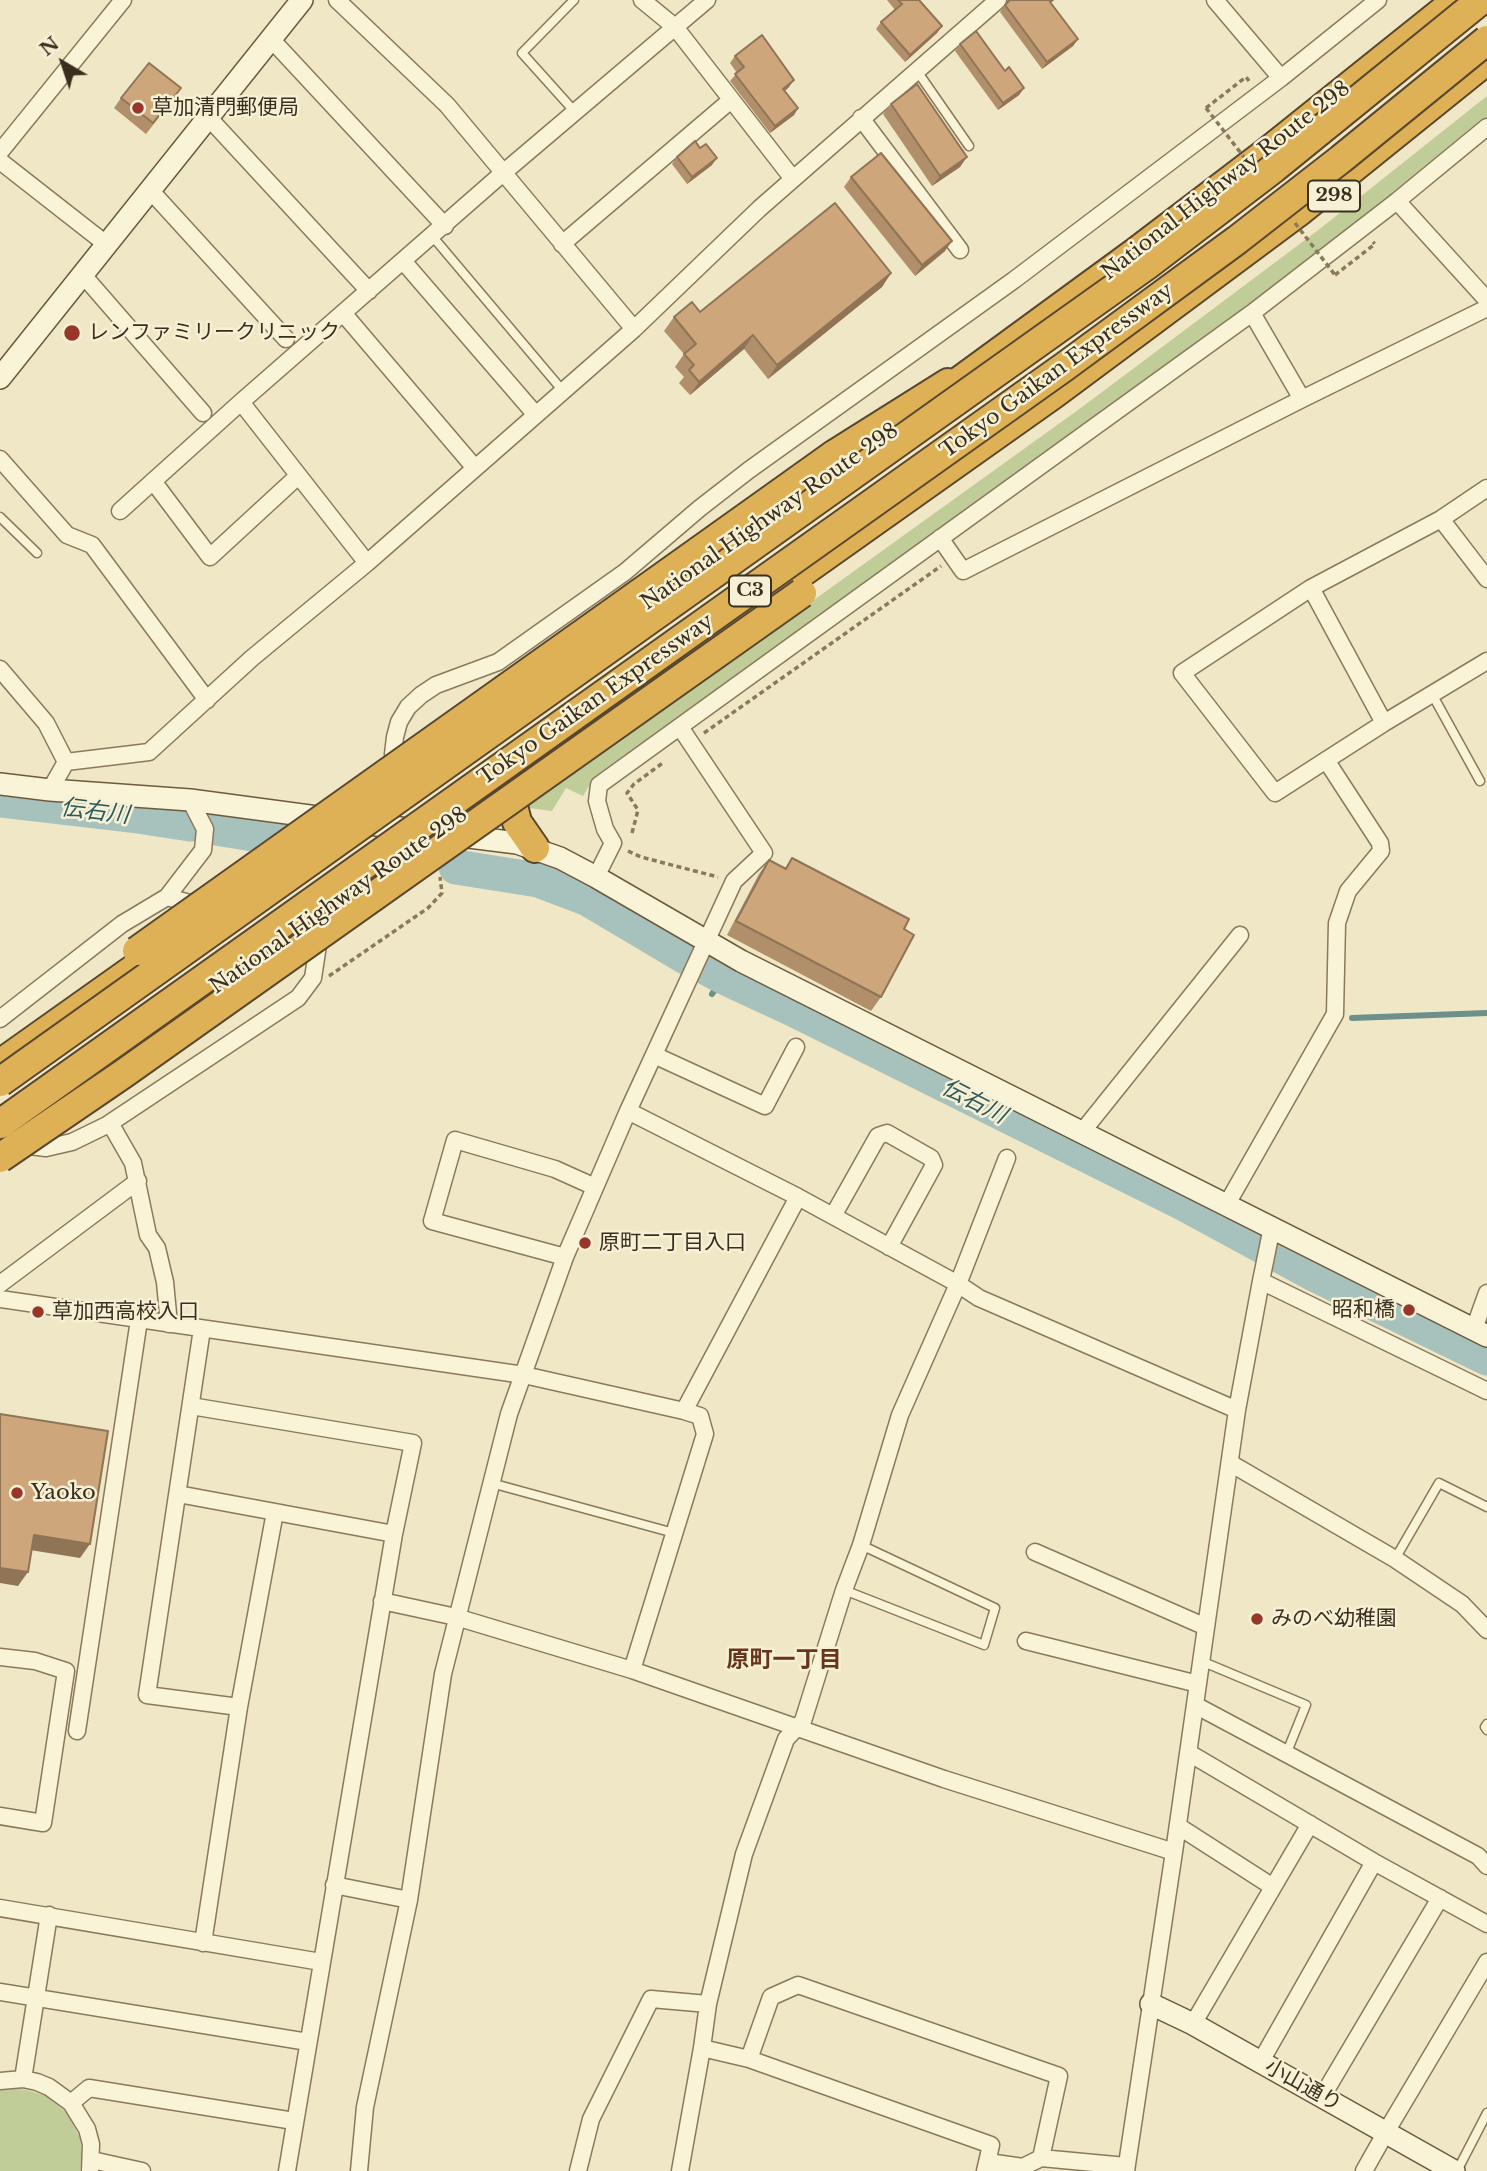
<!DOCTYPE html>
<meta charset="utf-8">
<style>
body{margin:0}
#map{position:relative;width:1487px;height:2171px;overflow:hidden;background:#efe7c5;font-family:"Libre Baskerville",serif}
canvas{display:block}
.north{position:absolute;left:28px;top:28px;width:70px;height:70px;-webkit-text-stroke:5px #f6f0d5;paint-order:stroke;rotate:321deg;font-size:19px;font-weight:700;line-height:28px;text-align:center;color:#3a2f1f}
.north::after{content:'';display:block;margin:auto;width:24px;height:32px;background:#3a2f1f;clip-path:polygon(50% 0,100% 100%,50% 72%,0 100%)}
</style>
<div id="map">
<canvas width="1487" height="2171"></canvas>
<div class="north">N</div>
</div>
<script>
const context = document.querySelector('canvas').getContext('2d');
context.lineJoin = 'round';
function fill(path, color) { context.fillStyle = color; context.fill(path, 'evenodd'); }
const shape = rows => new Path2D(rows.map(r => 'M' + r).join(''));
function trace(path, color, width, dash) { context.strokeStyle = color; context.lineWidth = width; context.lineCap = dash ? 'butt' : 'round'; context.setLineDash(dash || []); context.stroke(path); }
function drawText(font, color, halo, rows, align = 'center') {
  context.font = font + ' "Libre Baskerville","Noto Sans JP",serif'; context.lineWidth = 5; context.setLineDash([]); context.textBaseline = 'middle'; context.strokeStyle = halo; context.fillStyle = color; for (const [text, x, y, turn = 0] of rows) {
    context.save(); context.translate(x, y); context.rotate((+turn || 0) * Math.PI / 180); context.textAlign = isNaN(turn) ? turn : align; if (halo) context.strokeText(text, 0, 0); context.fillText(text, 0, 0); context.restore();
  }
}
fill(shape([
 [1487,96,1487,118,1328,247,1202,341,595,776,583,796,566,788,552,811,529,808,525,803,758,639,782,625,818,597,1078,410,1317,231],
 [18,2088,45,2095,67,2113,80,2138,82,2152,80,2171,0,2171,0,2090]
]), '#c1cd99');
trace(shape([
 [712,994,724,977],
 [1352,1018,1487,1013]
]), '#6d908b', 6);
trace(shape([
 [0,800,131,815,190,824],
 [216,828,296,841],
 [456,867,538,880,588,899,684,956,724,977,793,1009,1183,1203,1316,1275,1487,1358]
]), '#a7c2bd', 35);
const lane = shape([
 [574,0,522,53,575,112],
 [917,71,969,146],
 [433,237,563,391],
 [0,517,37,553],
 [1432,694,1480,781],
 [491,1483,674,1533],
 [1395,1559,1439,1483,1487,1507],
 [844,1590,984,1645,995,1608,861,1545],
 [1201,1661,1306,1705,1287,1752],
 [1487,1724,1485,1727,1487,1730],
 [1457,2171,1487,2113]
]);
const street = shape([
 [337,0,447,105,634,329],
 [642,0,675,27,793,179],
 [1215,0,1281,78],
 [271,39,445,226],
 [208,117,369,291],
 [861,118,960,250],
 [0,152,123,0],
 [0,161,106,244],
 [150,190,286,339],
 [1397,201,1487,300],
 [562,244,731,100],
 [403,261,536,415],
 [83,275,203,413],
 [343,313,475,468],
 [1252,313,1302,399],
 [241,402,367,563],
 [0,459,67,535,92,545,207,700],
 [153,481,210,557,298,476],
 [1487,488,1441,519,1487,579],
 [120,511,241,402,503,173,707,0],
 [1441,519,1311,588,1182,673,1275,793,1384,723,1487,661],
 [940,538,963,571,1302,399,1487,308],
 [1311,588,1384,723],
 [0,669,46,723,66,762],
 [398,770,393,754,395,737,399,722,408,707,421,695,436,685,498,662,625,572,700,508,749,470,1014,280,1281,78,1378,0],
 [50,790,66,762,149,752,252,658,367,563,634,329,760,208,998,0],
 [596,877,613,843,605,829,597,801,599,785,1252,313,1397,201,1487,127],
 [167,897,203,850,205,829,190,800],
 [0,1019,122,924,167,897,201,906],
 [654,1055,765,1106,796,1047],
 [628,1111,798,1197,958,1284,979,1298,1237,1410],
 [110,1123,133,1163,148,1235,157,1248,165,1282,169,1324],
 [1082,1132,1240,935],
 [22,1145,46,1148,72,1142,107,1125,298,998,313,978,320,932],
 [1227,1204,1335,1014,1337,923,1348,891,1381,851,1380,843,1326,760],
 [833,1216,878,1136,887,1133,931,1158,934,1165,889,1247],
 [565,1257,432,1221,455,1140,555,1169,595,1187],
 [1261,1281,1487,1391],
 [0,1284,138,1181],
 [0,1299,524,1375,684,1411,798,1197],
 [202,1329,147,1695,239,1707],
 [1474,1329,1487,1293],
 [191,1406,413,1443,394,1534,287,2171],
 [1230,1463,1395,1559,1462,1604,1487,1630],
 [178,1494,394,1534],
 [1035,1552,1206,1627],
 [382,1601,456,1617,632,1670,944,1779,1174,1852],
 [1026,1641,1198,1684],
 [0,1657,35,1661,66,1671,43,1823,0,1816],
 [632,1670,705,1434,700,1416,684,1411],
 [1195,1705,1478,1856,1487,1866],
 [77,1731,139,1320],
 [1189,1753,1374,1862,1487,1924],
 [1178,1826,1273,1887],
 [334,1885,409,1900],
 [0,1908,321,1962],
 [203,1943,239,1707,275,1512],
 [0,1992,308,2042],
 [1193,2024,1310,1824],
 [702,2048,749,2059,991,2145,985,2171],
 [749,2059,771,1997,798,1985,1059,2076,1041,2158],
 [1260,2063,1374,1862],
 [23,2079,49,1915],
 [0,2081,23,2079,37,2082,49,2087,71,2103,87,2129,91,2144,90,2171],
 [1322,2097,1440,1898],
 [71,2103,89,2088,294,2121],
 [92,2160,142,2171],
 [988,2162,1023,2167,1041,2158,1126,2166],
 [359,2171,365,2107,409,1900,443,1674,509,1414,565,1257,628,1111,734,881,764,853,680,727],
 [578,2171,591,2119,651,1999,708,2004],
 [680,2171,702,2048,708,2004,744,1854,786,1739,803,1721,844,1590,861,1545,900,1415,958,1284,1007,1158],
 [1126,2171,1174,1852,1237,1410,1261,1281,1272,1227],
 [1364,2171,1386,2132,1487,1962]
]);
const secondary = shape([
 [0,378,302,0],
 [0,784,50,790,190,800,422,831],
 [453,835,517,843,560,858,596,877,741,961,1487,1336],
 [1151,2004,1193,2024,1454,2171]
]);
const highway = shape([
 [935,399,1136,252,1266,153,1457,0],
 [636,596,835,454,948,383],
 [507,782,517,822,535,848],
 [0,1064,172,942],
 [0,1141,1055,393,1297,213,1487,60]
]);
trace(lane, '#8a795b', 11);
trace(street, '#8a795b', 19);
trace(secondary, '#6c5a3e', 24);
trace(highway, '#58462f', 32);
trace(shape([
 [1206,108,1246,77,1249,81],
 [1335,275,1375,244,1373,242],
 [704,733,941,566],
 [632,833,638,810,627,793,634,784,664,762],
 [628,851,641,857,718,877],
 [329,976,428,908,442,893,440,877]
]), '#8a795b', 3.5, [5, 3.5]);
trace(lane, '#f9f3d8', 8);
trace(street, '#f9f3d8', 16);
trace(secondary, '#f9f3d8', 21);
trace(highway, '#deb156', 28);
const highwayBridge = shape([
 [137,951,636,596],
 [0,1082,1147,265,1274,168,1481,0],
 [0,1124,1064,367,1237,240,1341,159,1487,40],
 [0,1158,123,1074,802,593]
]);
trace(highwayBridge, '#58462f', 32, []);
trace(shape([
 [1206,108,1247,161],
 [1295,223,1335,275]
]), '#8a795b', 3.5, [5, 3.5]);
trace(highwayBridge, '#deb156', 28);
fill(shape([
 [887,0,919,0,942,26,937,33,905,62,876,29,881,22,895,10],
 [1007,0,1053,0,1051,3,1078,39,1073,46,1042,69,1000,12,1007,2],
 [960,44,1005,71,1024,88,1019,95,998,110,955,51],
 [735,56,789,87,785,91,798,108,794,115,770,133,730,81,737,73,730,63],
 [121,98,174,98,146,134,114,108],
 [891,104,960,167,932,186,883,114],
 [700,148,712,165,687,184,672,164,677,157],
 [851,177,945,251,915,276,844,187],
 [891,273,882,287,768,379,744,349,690,395,679,383,684,377,675,367,684,354,664,331,674,317],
 [792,858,904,929,881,997,871,1011,727,935,759,874,769,860,785,868]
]), '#b08f6a');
fill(shape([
 [942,26,937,33,905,62,910,55],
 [1078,39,1073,46,1042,69,1047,62],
 [794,80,789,87,779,96,783,89],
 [1024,88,1019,95,998,110,1003,103],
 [798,108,794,115,770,133,775,126],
 [967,157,960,167,932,186,940,176],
 [717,158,712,165,687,184,692,177],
 [952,241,945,251,915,276,922,265],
 [891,273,882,287,768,379,777,365],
 [753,335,744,349,690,395,699,382],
 [34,1535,90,1544,80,1558,24,1549],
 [0,1568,28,1572,18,1586,0,1583]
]), '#907456');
const building = shape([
 [898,0,919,0,942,26,910,55,881,22,902,4,898,0],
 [1010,0,1053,0,1050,2,1078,39,1047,62,1005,5,1010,0],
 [976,31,1005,71,1009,67,1024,88,1003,103,960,44,976,31],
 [762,35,794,80,783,89,798,108,775,126,735,74,744,67,735,56,762,35],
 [149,63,181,88,153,123,121,98,149,63],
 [917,84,967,157,940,176,891,104,917,84],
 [695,141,700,148,706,144,717,158,692,177,677,157,695,141],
 [881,153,952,241,922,265,851,177,881,153],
 [835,203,891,273,777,365,753,335,699,382,689,370,694,365,684,354,696,344,674,317,692,302,700,312,835,203],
 [792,858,909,919,904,929,914,935,881,997,736,921,769,860,786,869,792,858],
 [0,1414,108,1431,90,1544,34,1535,28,1572,0,1568,0,1414]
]);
fill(building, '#cda67b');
trace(building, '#907456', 2);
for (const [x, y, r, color] of [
 [138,108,7,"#99362a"],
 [72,333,9,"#99362a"],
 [585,1243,7,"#99362a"],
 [1409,1310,7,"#99362a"],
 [38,1312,7,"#99362a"],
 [17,1493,7,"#99362a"],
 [1257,1619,7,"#99362a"]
]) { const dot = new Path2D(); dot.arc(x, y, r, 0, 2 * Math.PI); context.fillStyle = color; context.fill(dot); trace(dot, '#f6f0d5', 2.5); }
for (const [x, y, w] of [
 [1334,196,52],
 [750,591,42]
]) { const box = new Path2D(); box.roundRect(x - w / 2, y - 15.5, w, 31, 5); context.fillStyle = '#f6f0d5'; context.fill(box); trace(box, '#3a2f1f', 2); }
drawText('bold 19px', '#3a2f1f', null, [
 ["298",1334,196],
 ["C3",750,591]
]);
drawText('21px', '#3a2f1f', '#f6f0d5', [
 ["草加清門郵便局",152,108],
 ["レンファミリークリニック",88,333],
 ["原町二丁目入口",599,1243],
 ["昭和橋",1395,1310,"right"],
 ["草加西高校入口",52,1312],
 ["Yaoko",31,1493],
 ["みのべ幼稚園",1271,1619]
], 'left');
drawText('21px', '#3a2f1f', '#f6f0d5', [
 ["National Highway Route 298",1226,181,-38],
 ["Tokyo Gaikan Expressway",1057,371,-36],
 ["National Highway Route 298",770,517,-35],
 ["Tokyo Gaikan Expressway",596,700,-35],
 ["National Highway Route 298",339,901,-35],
 ["小山通り",1303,2086,29]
]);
drawText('italic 23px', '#2e585a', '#f6f0d5', [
 ["伝右川",95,812,7],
 ["伝右川",974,1102,27]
]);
drawText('bold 23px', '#67351e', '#f6f0d5', [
 ["原町一丁目",784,1661]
]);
</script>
